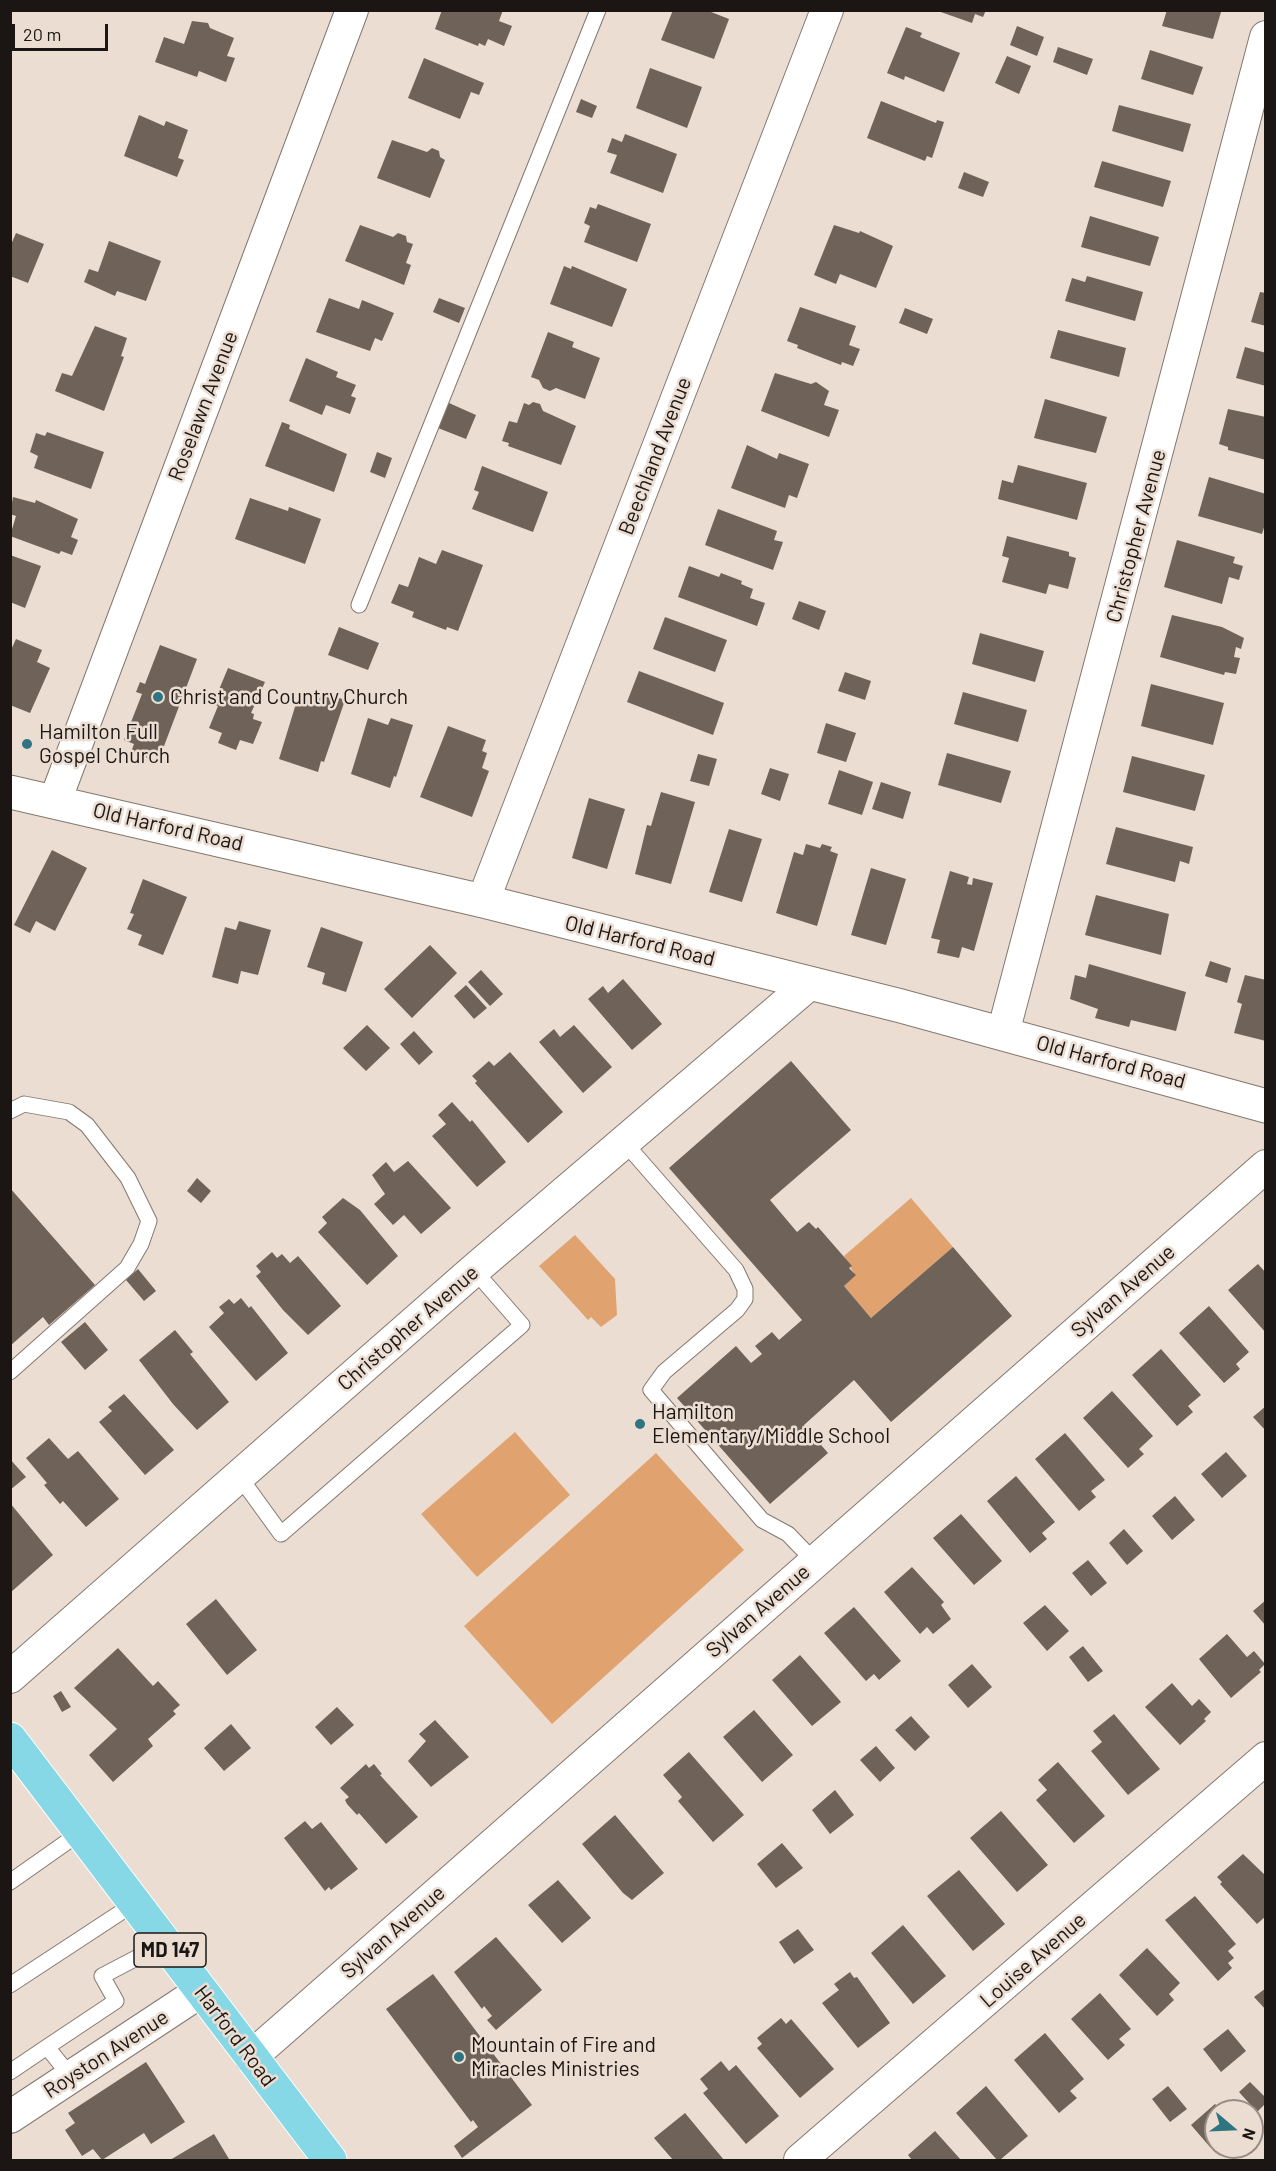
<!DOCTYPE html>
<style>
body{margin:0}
#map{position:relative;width:1276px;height:2171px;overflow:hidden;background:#ebddd2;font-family:Barlow,sans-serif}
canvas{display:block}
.frame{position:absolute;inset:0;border:12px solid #1b1613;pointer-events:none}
.north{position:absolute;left:1204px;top:2099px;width:60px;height:60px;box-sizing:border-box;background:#ebddd2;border:2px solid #988d86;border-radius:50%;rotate:109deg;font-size:16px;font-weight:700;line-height:24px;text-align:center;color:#1b1613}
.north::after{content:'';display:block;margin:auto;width:21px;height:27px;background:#2e7581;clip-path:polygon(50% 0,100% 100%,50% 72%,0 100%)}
.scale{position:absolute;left:12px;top:24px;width:96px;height:27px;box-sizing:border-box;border:3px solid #1b1613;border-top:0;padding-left:8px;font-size:18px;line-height:21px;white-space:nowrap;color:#1b1613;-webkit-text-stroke:4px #ebddd2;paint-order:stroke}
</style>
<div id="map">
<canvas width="1276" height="2171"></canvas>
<div class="frame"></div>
<div class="north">N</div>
<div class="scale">20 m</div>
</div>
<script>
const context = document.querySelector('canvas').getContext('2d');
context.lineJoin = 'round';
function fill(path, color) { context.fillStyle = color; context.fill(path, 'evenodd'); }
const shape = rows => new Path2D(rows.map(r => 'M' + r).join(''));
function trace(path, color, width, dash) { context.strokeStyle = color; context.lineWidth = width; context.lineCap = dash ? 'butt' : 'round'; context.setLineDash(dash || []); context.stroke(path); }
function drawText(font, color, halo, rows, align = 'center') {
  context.font = font + ' Barlow,sans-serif'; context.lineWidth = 5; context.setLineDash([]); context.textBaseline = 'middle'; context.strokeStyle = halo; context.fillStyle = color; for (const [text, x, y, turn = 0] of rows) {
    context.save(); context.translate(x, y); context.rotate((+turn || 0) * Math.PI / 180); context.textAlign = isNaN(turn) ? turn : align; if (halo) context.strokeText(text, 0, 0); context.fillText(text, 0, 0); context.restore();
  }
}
fill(shape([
 [911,1198,953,1247,871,1318,844,1286,855,1275,844,1256],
 [575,1235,615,1279,617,1315,601,1327,591,1317,588,1320,539,1266],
 [515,1432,570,1495,477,1577,421,1514],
 [656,1453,744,1550,552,1724,464,1626]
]), '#e0a36f');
fill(shape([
 [442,10,503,10,499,21,512,26,504,46,488,39,485,46,479,43,478,46,435,29],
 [673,10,706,10,729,19,714,59,661,40],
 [986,10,983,17,975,14,972,23,938,11],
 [1167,10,1221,12,1213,39,1162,26],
 [192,21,208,23,210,28,234,38,227,56,235,58,226,82,199,71,197,77,155,62,164,37,184,44],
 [1017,26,1044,37,1037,56,1010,45],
 [906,27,922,33,920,37,960,53,944,92,905,76,904,80,887,73],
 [1058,47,1093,59,1087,75,1053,62],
 [1150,50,1203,67,1193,95,1141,79],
 [1007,56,1031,66,1019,94,995,83],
 [424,58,484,83,479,95,471,92,460,119,408,98],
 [650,68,702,87,687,128,636,108],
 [581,99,597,106,592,118,576,112],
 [881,101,936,123,937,120,944,122,932,158,927,156,925,161,867,138],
 [1119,105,1191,124,1183,152,1112,131],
 [139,115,164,126,166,121,188,130,178,158,184,160,177,177,124,156],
 [625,134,677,154,663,193,610,173,617,155,607,152,612,138,622,142],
 [392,140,427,152,432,148,439,151,440,157,445,160,430,198,377,178],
 [1102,161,1171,181,1163,207,1094,187],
 [964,172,989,182,983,197,958,188],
 [598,204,651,224,637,262,584,242,590,226,584,223,590,207,596,209],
 [1090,216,1159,237,1150,266,1081,247],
 [360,225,393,237,398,233,406,236,407,242,413,244,406,263,411,265,404,285,345,261],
 [834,225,859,233,860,231,893,246,876,288,840,274,836,284,814,275],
 [16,233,44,244,28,283,10,276,10,247],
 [109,241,161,261,146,301,117,291,115,296,84,282,89,269,98,272],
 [564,266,571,269,572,266,627,289,612,327,550,304],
 [1087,276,1143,292,1135,321,1065,301,1072,278,1085,282],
 [1260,292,1266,293,1266,326,1251,322],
 [329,298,359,309,362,300,394,313,382,341,375,338,370,351,316,332],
 [439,298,465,308,459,323,433,312],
 [800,307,856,326,849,345,860,349,853,366,842,362,841,365,797,348,798,345,787,341],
 [905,308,933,319,927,334,899,323],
 [95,326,127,338,121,356,124,357,104,411,55,391,62,373,72,376],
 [1058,330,1126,348,1119,377,1050,358],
 [548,332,574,342,572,347,600,358,585,399,556,388,550,391,543,388,539,380,531,377],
 [1245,347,1266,353,1266,386,1236,378],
 [306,358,338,372,336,377,356,385,351,396,356,398,350,414,326,405,322,415,289,401],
 [775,373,811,384,816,382,829,391,824,405,839,410,829,437,761,411],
 [1045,399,1107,417,1096,453,1034,438],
 [533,402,540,404,543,411,576,426,561,465,508,446,509,443,502,441,509,421,517,423,524,403,529,405],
 [449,403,476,415,466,439,438,428],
 [1228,409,1266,417,1266,460,1228,450,1228,447,1219,444],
 [282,422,290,425,289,429,347,454,334,492,265,466],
 [47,432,104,452,91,489,34,468,38,456,30,452,36,433,45,436],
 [747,445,777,459,779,453,809,464,797,498,789,495,785,508,731,488],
 [377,452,392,458,385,478,370,472],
 [1018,465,1087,483,1077,520,998,499,1002,480,1013,483],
 [482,466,548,492,533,532,472,509,479,492,474,490],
 [1209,477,1266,494,1266,521,1262,534,1198,516],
 [13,497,35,503,36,500,78,519,71,537,78,540,72,555,61,551,59,554,10,536,16,516,10,514],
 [250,498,288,511,289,507,321,519,305,564,235,539],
 [718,509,777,531,774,540,783,542,773,570,705,545],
 [1007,536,1069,552,1069,556,1076,558,1068,589,1049,584,1046,594,1002,582,1009,558,1002,556],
 [1177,540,1235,557,1233,563,1243,566,1239,580,1229,577,1222,604,1164,587],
 [442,550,483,565,458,631,447,627,446,630,412,617,414,612,391,603,399,584,408,587,419,557,436,564],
 [10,555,41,566,25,608,10,602],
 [689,566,719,577,721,573,742,581,741,584,753,589,750,598,765,603,757,626,678,597],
 [799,601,826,611,819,630,792,619],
 [1172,615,1222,627,1244,638,1241,649,1236,647,1234,657,1240,658,1236,674,1225,672,1224,675,1160,657],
 [665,617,727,640,715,672,653,649],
 [339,627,379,643,368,670,328,655],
 [980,633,1044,651,1035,682,972,664],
 [16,639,42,650,37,662,50,668,30,713,10,705,10,652],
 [160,645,197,659,161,754,150,750,147,758,131,752,134,744,124,740,142,694,136,692,140,682,145,684],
 [228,668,265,682,251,713,254,714,253,719,262,722,253,744,240,740,236,750,218,743,222,733,209,728,218,706,213,704],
 [639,671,724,703,713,735,627,702],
 [845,672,871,681,865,700,838,691],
 [1151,684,1224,703,1213,745,1141,726],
 [322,692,345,700,324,762,321,761,318,772,279,759,298,697,310,701,311,695,320,698],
 [963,692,1027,710,1018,742,954,724],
 [368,718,388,725,391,718,413,725,396,777,394,776,390,788,351,774],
 [826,723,856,733,846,762,817,753],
 [448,726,486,740,482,751,487,753,482,768,489,771,472,817,420,797],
 [947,753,1011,771,1001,803,938,785],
 [698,754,717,759,709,786,690,781],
 [1132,756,1205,775,1195,811,1123,792],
 [770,768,789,774,780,801,761,794],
 [839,770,873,782,862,815,828,804],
 [881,782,911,792,903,819,872,809],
 [661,792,695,802,671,884,635,874,647,825,651,826],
 [589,798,625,809,607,869,572,858],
 [1116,827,1193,847,1189,864,1180,861,1175,882,1106,864],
 [729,829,762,839,742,902,709,892],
 [806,844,820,848,822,844,832,847,830,851,838,854,817,926,776,913,794,852,803,855],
 [52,850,87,868,55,931,36,921,30,933,14,925],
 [871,868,906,879,886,945,851,935],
 [950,871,969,877,967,884,972,885,973,878,993,883,974,951,962,947,959,958,937,953,940,940,931,938],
 [143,879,187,897,163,955,138,945,142,935,127,929,134,914,130,913],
 [1096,895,1169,914,1161,955,1085,935],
 [239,921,271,930,258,975,241,971,238,984,212,977,225,927,236,930],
 [321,927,363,942,346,992,322,984,325,973,307,967],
 [430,945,457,973,412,1018,384,989],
 [1210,961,1231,968,1227,983,1205,976],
 [1089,964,1186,992,1176,1031,1131,1020,1129,1027,1095,1018,1098,1009,1070,999,1075,975,1086,978],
 [481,970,503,994,490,1006,468,982],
 [1245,975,1266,980,1266,1041,1234,1033,1242,1004,1237,1002],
 [623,979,662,1024,632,1050,588,999,603,986,608,993],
 [466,985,487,1008,474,1019,454,996],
 [367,1025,390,1048,366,1071,343,1048],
 [574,1025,612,1067,583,1093,539,1042,554,1029,560,1037],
 [414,1031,433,1052,419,1065,400,1044],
 [510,1052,563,1112,528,1143,475,1083,477,1081,472,1076,489,1061,494,1066],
 [791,1061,851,1130,770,1200,797,1232,809,1222,816,1229,818,1227,852,1266,849,1268,856,1275,844,1286,871,1318,953,1247,1012,1316,891,1422,854,1380,804,1425,828,1453,770,1504,677,1398,736,1346,751,1363,762,1354,755,1346,772,1332,779,1340,802,1320,669,1168],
 [452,1102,470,1122,472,1120,506,1162,477,1187,432,1136,446,1124,438,1115],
 [408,1161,451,1208,421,1234,404,1215,393,1225,374,1204,385,1194,372,1175,386,1162,394,1172],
 [197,1178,211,1191,201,1203,187,1191],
 [10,1188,95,1285,49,1325,43,1317,10,1346],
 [343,1198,360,1210,398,1256,367,1285,318,1232,327,1223,322,1217],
 [272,1252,277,1258,282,1254,290,1263,298,1256,341,1306,308,1335,283,1310,256,1276,261,1272,256,1266],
 [1258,1264,1266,1273,1266,1333,1228,1290],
 [138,1269,156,1291,144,1301,126,1280],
 [241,1298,249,1308,251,1306,288,1353,256,1381,209,1327,224,1313,219,1307,229,1299,234,1304],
 [1209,1306,1249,1352,1236,1364,1240,1369,1224,1383,1179,1333],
 [85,1322,108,1350,85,1370,61,1342],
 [175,1330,193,1352,190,1354,229,1402,197,1430,173,1404,139,1360],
 [1161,1349,1201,1395,1188,1406,1193,1412,1177,1426,1132,1375],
 [1112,1391,1153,1436,1139,1449,1144,1454,1128,1468,1083,1418],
 [124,1394,174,1450,145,1475,99,1422,112,1411,108,1407],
 [1266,1406,1266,1431,1253,1417],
 [1065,1433,1105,1480,1091,1491,1096,1497,1079,1511,1035,1459],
 [49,1438,68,1459,78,1451,119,1499,86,1527,63,1501,60,1504,44,1485,47,1483,26,1458],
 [1226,1452,1247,1476,1222,1498,1201,1474],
 [10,1459,26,1477,10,1490],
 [1016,1476,1055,1522,1042,1533,1047,1539,1030,1553,987,1501],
 [1175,1496,1195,1520,1172,1540,1152,1516],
 [10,1503,53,1555,10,1593],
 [961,1514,1002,1561,974,1585,933,1538],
 [1124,1529,1143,1551,1127,1565,1109,1543],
 [1088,1560,1107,1583,1091,1596,1072,1573],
 [912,1567,944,1602,941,1605,951,1619,933,1634,927,1627,920,1634,884,1592],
 [216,1599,257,1650,227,1675,186,1624],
 [1266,1600,1266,1626,1253,1611],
 [1045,1605,1069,1631,1047,1651,1023,1623],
 [854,1607,901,1661,879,1680,874,1674,866,1681,824,1633],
 [1227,1634,1247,1657,1254,1651,1265,1664,1259,1670,1261,1672,1231,1698,1199,1659],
 [1083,1646,1103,1671,1088,1682,1069,1657],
 [118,1648,153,1686,158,1681,180,1705,173,1711,176,1714,148,1739,153,1746,113,1782,89,1755,117,1729,74,1688],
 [800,1655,841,1702,812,1726,772,1680],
 [972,1664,992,1687,968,1708,948,1685],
 [1172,1683,1192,1706,1199,1699,1211,1712,1204,1719,1206,1721,1180,1745,1145,1707],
 [61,1691,71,1707,62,1712,53,1696],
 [337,1707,354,1725,331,1745,315,1727],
 [754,1710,793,1755,762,1782,723,1737],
 [1114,1714,1160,1769,1128,1795,1091,1751,1102,1742,1093,1731],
 [911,1716,930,1737,915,1751,895,1730],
 [435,1720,469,1757,431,1787,408,1761,426,1741,419,1734],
 [231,1724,251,1748,224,1771,204,1748],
 [876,1746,895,1768,880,1782,860,1760],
 [689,1752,744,1815,713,1842,678,1801,682,1797,663,1775],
 [1058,1762,1105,1816,1074,1843,1036,1800,1047,1790,1038,1780],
 [366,1764,369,1768,374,1764,382,1774,380,1775,418,1817,386,1844,359,1813,357,1815,347,1804,345,1800,349,1797,340,1788],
 [835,1790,854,1815,830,1834,812,1810],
 [1001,1811,1048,1865,1017,1892,970,1838],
 [615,1815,664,1873,632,1900,623,1893,582,1844],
 [305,1821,312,1829,321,1822,358,1869,331,1890,329,1887,325,1891,284,1838],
 [782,1843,803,1868,776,1888,757,1864],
 [1243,1854,1266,1876,1266,1916,1257,1924,1220,1884,1222,1882,1217,1877],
 [959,1870,1005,1924,973,1951,927,1896],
 [558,1880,591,1918,562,1943,528,1905],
 [1195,1896,1236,1944,1228,1951,1234,1958,1228,1963,1232,1968,1218,1981,1165,1920],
 [903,1925,946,1976,913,2004,871,1953],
 [798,1929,814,1950,794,1964,779,1942],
 [496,1937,542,1990,496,2030,487,2020,492,2016,484,2006,482,2009,454,1972],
 [1147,1948,1180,1983,1169,1994,1174,2000,1157,2016,1119,1975],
 [850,1972,854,1978,857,1977,890,2023,858,2048,822,2003,839,1990,834,1984],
 [433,1974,532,2105,462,2158,454,2146,478,2127,473,2120,471,2122,386,2009],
 [1266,1988,1266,2010,1254,1997],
 [1100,1993,1131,2029,1119,2039,1125,2045,1108,2060,1071,2019],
 [781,2018,786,2024,791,2019,834,2069,800,2098,757,2048,762,2044,757,2038],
 [1228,2029,1246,2051,1221,2072,1203,2049],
 [1045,2033,1084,2079,1070,2091,1077,2098,1059,2113,1014,2060],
 [721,2061,729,2071,736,2065,779,2116,746,2144,703,2093,708,2089,700,2079],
 [146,2062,185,2122,151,2144,144,2133,102,2160,93,2149,82,2156,65,2130,75,2123,68,2113],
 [1250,2082,1266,2098,1266,2103,1257,2112,1239,2092],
 [986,2086,1028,2136,1000,2160,997,2160,956,2113],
 [1168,2086,1187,2109,1170,2122,1152,2099],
 [1215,2104,1222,2111,1216,2111,1216,2142,1210,2147,1191,2125],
 [685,2113,724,2160,673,2160,654,2138],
 [935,2131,961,2160,912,2160,908,2155],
 [214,2134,229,2159,226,2160,170,2160]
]), '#6f6359');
const service = shape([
 [359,605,598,10],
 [10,1111,24,1104,69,1112,87,1125,128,1178,149,1221,141,1244,127,1268,10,1372],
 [624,1142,736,1270,745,1289,745,1299,737,1310,664,1372,651,1390,762,1520,788,1534,815,1562],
 [239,1476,281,1534,522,1325,474,1270],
 [10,1882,81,1832],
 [10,1985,135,1903],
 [10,2072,47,2047],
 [71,2077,47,2047,116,2001,102,1976,165,1943]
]);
const minor = shape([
 [55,801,352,10],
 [483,901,827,10],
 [1003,1033,1266,37],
 [10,1677,474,1270,809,984],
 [251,2057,1266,1166],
 [10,2117,201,1991],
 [800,2160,1266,1758]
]);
const tertiary = shape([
 [10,792,483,901,901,1006,1266,1106]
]);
const primary = shape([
 [10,1739,330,2160]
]);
trace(service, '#84786e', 17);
trace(minor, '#84786e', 34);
trace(tertiary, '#84786e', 35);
trace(primary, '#fff', 35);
trace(service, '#fff', 15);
trace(minor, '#fff', 32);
trace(tertiary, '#fff', 33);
trace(primary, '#86d8e6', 33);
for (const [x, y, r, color] of [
 [158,697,6,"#2e7581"],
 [27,744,6,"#2e7581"],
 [640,1424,6,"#2e7581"],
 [459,2057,6,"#2e7581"]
]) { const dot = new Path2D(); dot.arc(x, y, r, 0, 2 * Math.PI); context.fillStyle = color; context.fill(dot); trace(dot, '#ebddd2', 2); }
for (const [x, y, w] of [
 [170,1950,72]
]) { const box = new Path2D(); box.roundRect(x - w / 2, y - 17, w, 34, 4.5); context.fillStyle = '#ebddd2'; context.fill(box); trace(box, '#1b1613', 1.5); }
drawText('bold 20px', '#1b1613', null, [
 ["MD 147",170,1950]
]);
drawText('21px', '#1b1613', '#ebddd2', [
 ["Roselawn Avenue",203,406,-69],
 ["Beechland Avenue",655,456,-69],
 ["Christopher Avenue",1136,536,-75],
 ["Old Harford Road",168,827,13],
 ["Old Harford Road",640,941,14],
 ["Old Harford Road",1111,1062,15],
 ["Sylvan Avenue",1123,1291,-41],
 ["Christopher Avenue",408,1328,-41],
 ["Sylvan Avenue",758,1611,-41],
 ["Sylvan Avenue",393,1932,-41],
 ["Louise Avenue",1033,1960,-41],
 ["Harford Road",235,2036,53],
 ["Royston Avenue",106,2054,-33]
]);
drawText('21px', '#1b1613', '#ebddd2', [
 ["Christ and Country Church",170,697],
 ["Hamilton Full",39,732],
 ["Gospel Church",39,756],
 ["Hamilton",652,1412],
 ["Elementary/Middle School",652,1436],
 ["Mountain of Fire and",471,2045],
 ["Miracles Ministries",471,2069]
], 'left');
</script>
